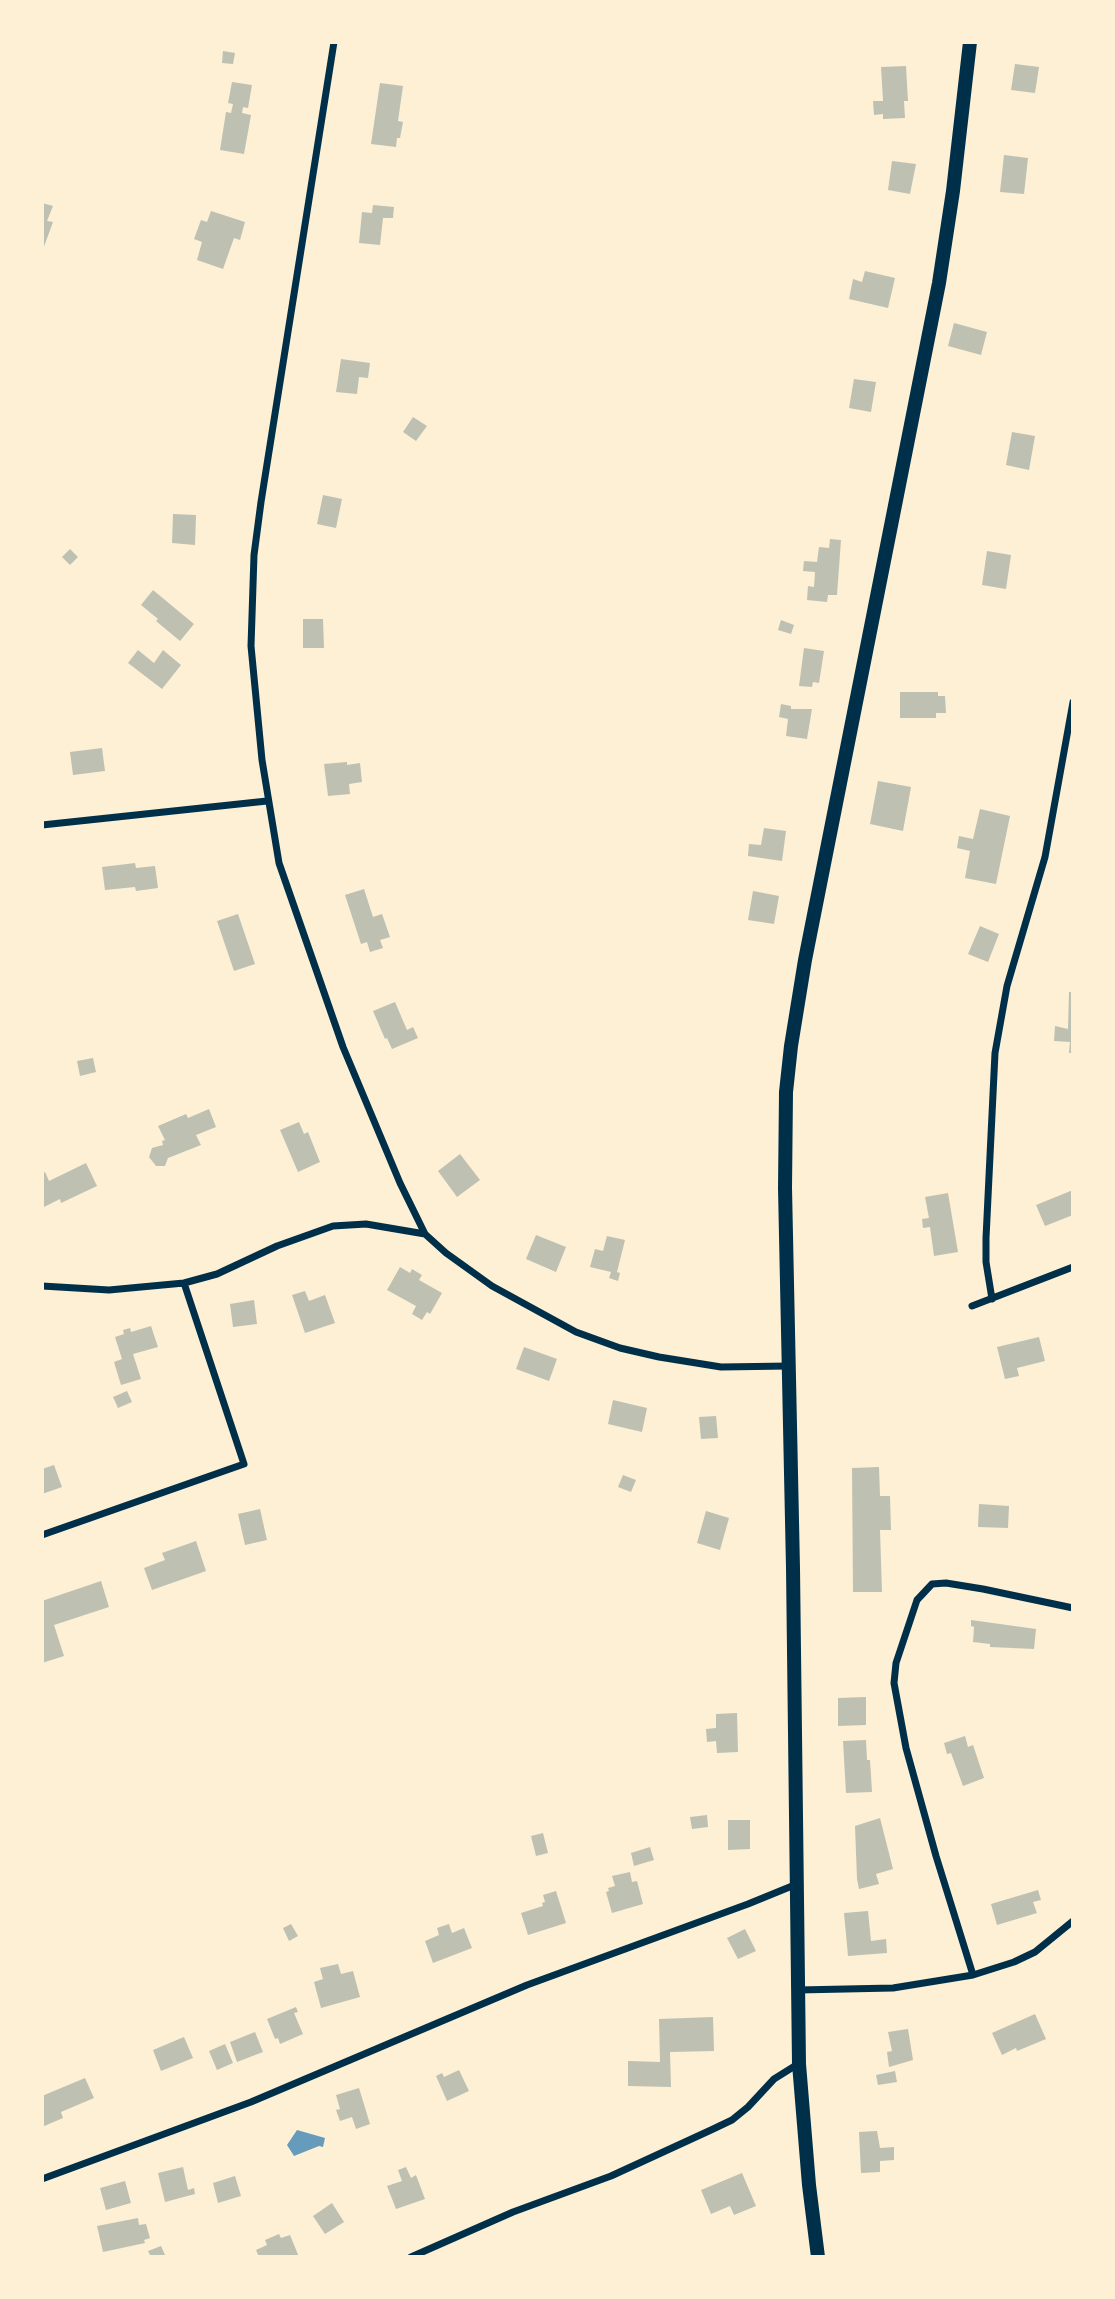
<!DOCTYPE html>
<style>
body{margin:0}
#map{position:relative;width:1115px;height:2299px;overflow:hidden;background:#fdf0d5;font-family:Merriweather,serif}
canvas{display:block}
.frame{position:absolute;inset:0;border:44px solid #fdf0d5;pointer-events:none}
</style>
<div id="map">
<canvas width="1115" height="2299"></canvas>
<div class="frame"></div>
</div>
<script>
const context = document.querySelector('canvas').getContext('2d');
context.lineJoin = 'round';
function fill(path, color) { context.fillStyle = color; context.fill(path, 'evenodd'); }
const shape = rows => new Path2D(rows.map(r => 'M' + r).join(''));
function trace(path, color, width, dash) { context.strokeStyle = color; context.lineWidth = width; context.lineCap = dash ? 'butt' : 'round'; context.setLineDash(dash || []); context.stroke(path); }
fill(shape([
 [297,2130,325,2138,323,2147,319,2146,294,2156,287,2145]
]), '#669bbc');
fill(shape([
 [223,51,235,53,233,64,222,63],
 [1015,64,1039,67,1035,93,1011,90],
 [906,66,908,101,904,101,905,118,883,119,883,114,874,115,873,101,883,101,881,67],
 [232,82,252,85,248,108,243,107,242,113,251,115,244,154,220,150,226,112,231,113,233,104,228,103],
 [380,83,403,86,398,121,403,122,400,138,397,138,396,147,371,144],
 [1004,155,1028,158,1024,194,1000,192],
 [892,161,916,164,910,194,888,190],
 [42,203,53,206,47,221,53,222,42,252],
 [373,205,394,207,393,218,383,218,380,245,359,243,362,212,372,213],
 [211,211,245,222,240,240,234,238,223,269,197,260,202,242,194,239,201,220,207,222],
 [865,271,895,278,888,308,849,299,853,279,862,282],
 [954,323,987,332,981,355,948,346],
 [341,359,370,363,368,378,359,377,357,394,336,392],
 [854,379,876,382,871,412,849,408],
 [413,417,427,426,416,441,403,432],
 [1012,432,1035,436,1029,470,1006,465],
 [323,495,342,499,336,528,317,524],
 [173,514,196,515,195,545,172,543],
 [830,539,841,540,837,595,828,595,827,602,807,600,808,586,814,587,815,572,803,571,804,561,817,562,819,547,829,548],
 [70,549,78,557,70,565,62,557],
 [987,551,1011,555,1006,589,982,585],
 [153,590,194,624,180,641,156,621,158,619,141,605],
 [303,619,323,619,324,648,303,648],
 [781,620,794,625,791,634,778,630],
 [804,648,824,651,819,683,813,682,812,687,799,686],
 [138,650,154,663,163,650,181,665,162,689,128,663],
 [900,692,938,692,938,696,945,696,946,713,936,713,936,718,900,718],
 [781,704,791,706,791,709,812,709,807,739,786,736,788,719,779,717],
 [102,748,105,771,73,775,70,752],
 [347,762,347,765,360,763,362,782,349,784,350,794,328,796,324,764],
 [878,781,911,787,903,831,870,824],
 [980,809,1010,816,996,884,965,878,970,851,957,848,959,836,973,839],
 [764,828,786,831,782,861,748,856,749,844,761,845],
 [135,863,136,868,155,866,158,888,136,891,135,887,105,890,102,867],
 [364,889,373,917,382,914,390,937,380,940,383,948,370,952,367,942,361,944,345,895],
 [753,891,779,896,774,924,748,920],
 [238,914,255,964,234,971,217,921],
 [980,926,999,934,988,962,968,954],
 [1069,992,1073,992,1073,1053,1069,1053,1070,1042,1054,1041,1055,1026,1068,1029],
 [395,1002,407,1030,413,1027,418,1038,392,1049,387,1038,385,1039,373,1011],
 [93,1058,96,1072,80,1076,77,1061],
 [209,1109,216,1127,196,1135,201,1145,168,1158,165,1166,156,1166,149,1157,152,1148,163,1145,162,1141,165,1140,158,1126,186,1114,188,1118],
 [299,1122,304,1134,308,1132,320,1162,298,1172,280,1130],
 [460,1154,480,1180,457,1197,438,1171],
 [86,1163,97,1186,61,1203,60,1199,42,1208,42,1174,45,1172,49,1181],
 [1073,1190,1073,1215,1045,1226,1036,1205],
 [948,1193,958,1252,934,1256,930,1227,923,1228,922,1219,929,1218,925,1197],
 [536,1235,566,1247,556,1272,526,1259],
 [607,1236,625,1240,617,1272,620,1273,618,1281,609,1278,611,1272,590,1267,595,1249,603,1251],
 [400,1267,410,1273,412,1269,422,1275,419,1280,442,1293,430,1314,427,1312,422,1320,412,1314,416,1306,387,1290],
 [305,1291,309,1301,325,1295,335,1323,305,1333,292,1295],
 [254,1300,257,1324,233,1327,230,1304],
 [151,1326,158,1347,133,1354,141,1379,121,1385,114,1362,122,1359,115,1337,124,1334,123,1330,130,1328,131,1332],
 [1039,1337,1045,1361,1017,1368,1019,1376,1005,1379,997,1347],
 [524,1347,557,1359,549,1381,516,1369],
 [127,1391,132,1402,118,1408,113,1397],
 [613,1400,647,1408,642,1432,608,1424],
 [716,1416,718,1438,701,1439,699,1417],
 [54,1465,62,1487,42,1494,42,1469],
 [879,1467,880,1496,890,1496,891,1530,880,1530,882,1592,853,1592,852,1468],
 [623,1475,636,1480,631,1492,618,1487],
 [979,1504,1009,1506,1008,1528,978,1527],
 [260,1509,267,1540,245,1545,238,1514],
 [706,1511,729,1518,720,1550,697,1543],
 [196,1541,206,1571,152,1590,144,1568,165,1560,162,1553],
 [101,1581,109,1607,54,1625,64,1656,42,1663,42,1601],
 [971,1620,1036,1629,1034,1649,990,1647,990,1644,973,1642,974,1627,971,1626],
 [866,1697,866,1725,838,1726,838,1698],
 [737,1713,738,1752,717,1753,716,1741,707,1742,706,1729,716,1728,716,1714],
 [965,1736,968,1747,973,1745,984,1778,963,1786,951,1753,947,1754,944,1743],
 [866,1740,867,1760,870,1760,872,1792,846,1793,843,1741],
 [707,1815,708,1827,692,1829,690,1817],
 [880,1818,893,1869,876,1874,879,1884,859,1889,857,1879,855,1826],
 [728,1820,750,1820,750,1849,728,1850],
 [543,1833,548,1853,536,1856,531,1836],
 [650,1847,654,1860,634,1866,631,1853],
 [630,1872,632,1882,637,1881,643,1904,612,1913,606,1892,609,1891,608,1888,615,1886,612,1876],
 [1038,1890,1041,1900,1033,1902,1037,1913,997,1925,991,1904],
 [556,1891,566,1923,528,1935,521,1913,543,1906,542,1903,545,1902,543,1895],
 [868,1911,871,1941,886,1939,887,1953,848,1956,844,1913],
 [291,1924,298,1936,289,1941,283,1928],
 [449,1924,452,1933,464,1928,472,1948,433,1963,425,1941,439,1935,437,1928],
 [745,1929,756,1951,738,1959,727,1938],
 [338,1964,341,1974,353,1971,360,1997,321,2008,314,1982,323,1979,320,1968],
 [296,2007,298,2012,294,2013,303,2034,280,2044,278,2038,275,2039,267,2019],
 [1035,2014,1046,2039,1017,2051,1016,2048,1002,2055,992,2033],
 [713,2017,714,2051,670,2052,671,2087,628,2086,628,2061,660,2062,659,2019],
 [908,2029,913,2060,889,2067,887,2052,892,2051,888,2032],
 [255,2032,263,2052,237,2062,230,2042],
 [184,2037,193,2058,161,2071,153,2050],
 [225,2044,233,2063,217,2070,209,2051],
 [459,2070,469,2091,447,2101,436,2076,442,2073,444,2077],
 [895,2071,897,2082,878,2085,876,2075],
 [85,2078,94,2098,61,2112,63,2118,42,2127,42,2096],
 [359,2088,370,2124,356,2129,352,2117,340,2121,336,2110,340,2109,336,2095],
 [877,2131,880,2148,894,2147,894,2160,880,2161,880,2172,861,2173,859,2132],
 [183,2167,188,2190,194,2188,195,2194,165,2202,158,2173],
 [406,2167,411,2178,416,2175,425,2199,396,2209,387,2186,402,2181,398,2170],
 [742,2173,756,2206,734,2215,730,2206,711,2214,701,2190],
 [235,2176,241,2196,218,2203,213,2183],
 [125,2181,131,2203,106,2210,100,2188],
 [332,2203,344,2222,325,2234,313,2216],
 [138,2218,139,2225,146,2224,150,2238,144,2240,145,2243,103,2252,97,2226],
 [279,2234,281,2238,290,2235,299,2257,259,2257,256,2250,267,2245,265,2240],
 [161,2246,165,2255,151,2257,148,2251]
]), '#bec0b2');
trace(shape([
 [334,42,261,502,254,555,251,646,262,760,279,863,343,1047,400,1183,425,1234],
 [42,825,267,801],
 [42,1286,109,1290,184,1283,217,1274,277,1246,333,1226,366,1224,425,1234,446,1253,492,1286,576,1332,620,1348,659,1357,721,1367,789,1366],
 [992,1299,986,1262,986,1238,995,1053,1007,986,1045,857,1073,702],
 [972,1306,1073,1267],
 [42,1535,244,1464,184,1283],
 [973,1975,936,1856,906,1748,894,1683,896,1663,917,1600,932,1584,946,1583,983,1589,1073,1608],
 [798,1990,893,1988,973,1975,1014,1962,1035,1952,1073,1921],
 [42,2179,251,2102,527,1985,748,1904,797,1884],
 [411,2257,513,2212,611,2176,711,2130,732,2120,748,2107,774,2079,798,2064]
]), '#003049', 7);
trace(shape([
 [818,2257,809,2185,799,2064,793,1568,785,1188,786,1092,791,1046,805,960,939,283,953,191,970,42]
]), '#003049', 14);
</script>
